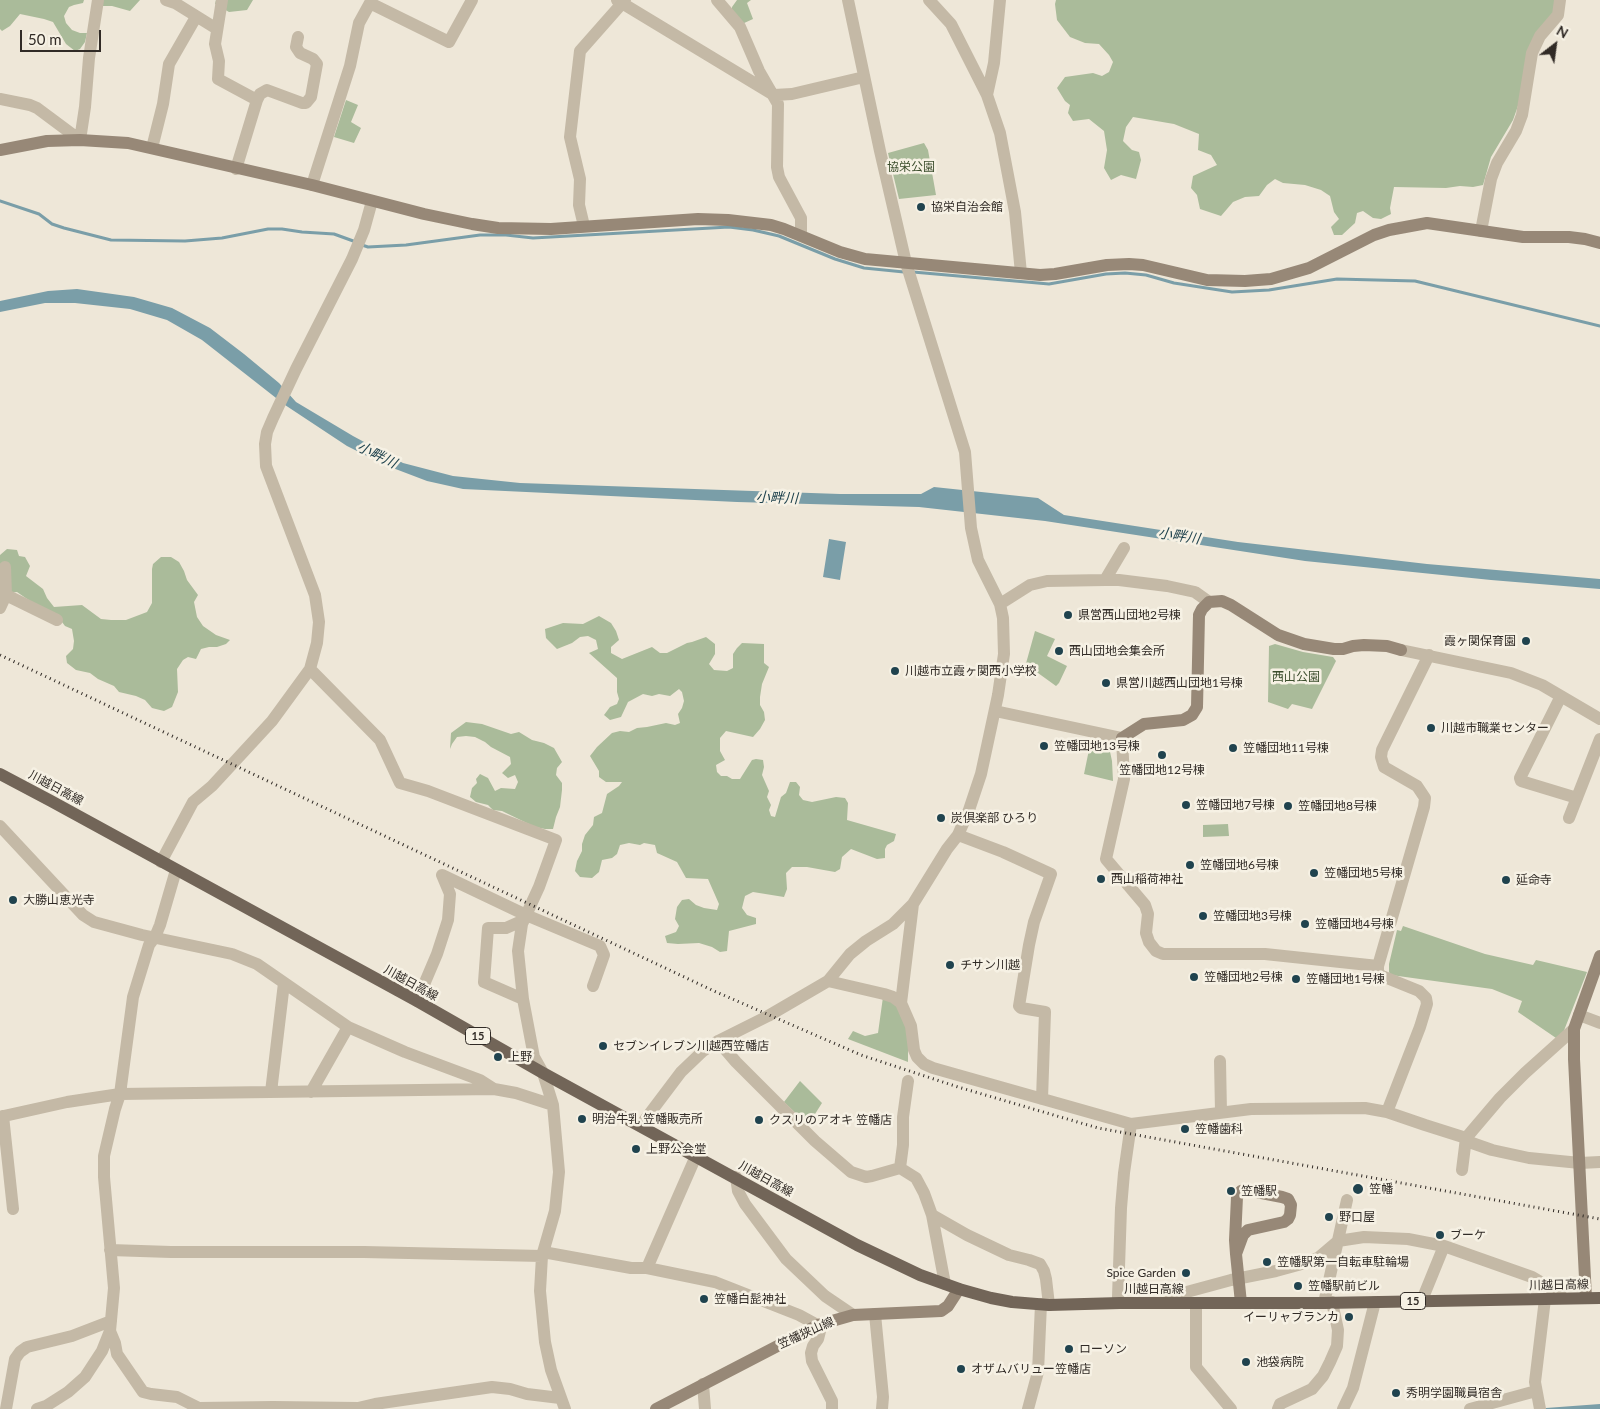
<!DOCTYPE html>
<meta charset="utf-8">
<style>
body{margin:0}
#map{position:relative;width:1600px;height:1409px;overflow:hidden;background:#eee7d8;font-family:Lato,sans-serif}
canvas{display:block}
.north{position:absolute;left:1530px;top:20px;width:50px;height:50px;-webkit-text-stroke:4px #f6f1e4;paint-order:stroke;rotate:30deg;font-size:14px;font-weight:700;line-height:20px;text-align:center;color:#312b26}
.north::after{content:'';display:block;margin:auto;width:18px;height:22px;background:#312b26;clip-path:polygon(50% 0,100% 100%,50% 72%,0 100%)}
.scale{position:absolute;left:20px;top:30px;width:81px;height:22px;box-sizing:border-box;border:2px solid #312b26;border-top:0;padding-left:6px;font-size:15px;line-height:18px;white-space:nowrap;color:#312b26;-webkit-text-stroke:4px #f6f1e4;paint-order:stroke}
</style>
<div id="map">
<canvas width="1600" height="1409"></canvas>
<div class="north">N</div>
<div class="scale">50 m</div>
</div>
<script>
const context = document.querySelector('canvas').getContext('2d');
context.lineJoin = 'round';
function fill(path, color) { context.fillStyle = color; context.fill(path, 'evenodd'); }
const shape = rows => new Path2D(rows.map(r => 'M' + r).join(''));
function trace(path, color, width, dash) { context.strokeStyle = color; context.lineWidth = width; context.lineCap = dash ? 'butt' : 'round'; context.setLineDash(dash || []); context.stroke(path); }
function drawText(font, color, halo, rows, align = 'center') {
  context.font = font + ' Lato,"Noto Sans JP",sans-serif'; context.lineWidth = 5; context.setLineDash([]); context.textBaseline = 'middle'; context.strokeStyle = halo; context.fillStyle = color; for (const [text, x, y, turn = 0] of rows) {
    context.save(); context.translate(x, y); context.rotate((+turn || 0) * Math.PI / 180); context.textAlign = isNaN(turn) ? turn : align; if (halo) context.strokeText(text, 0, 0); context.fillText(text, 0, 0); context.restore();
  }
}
fill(shape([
 [0,0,84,0,83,3,74,5,69,7,64,16,66,23,72,30,80,33,87,33,85,42,80,49,75,51,66,44,53,22,44,19,20,14,10,26,2,31,0,29],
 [102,0,140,0,130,11,112,6,101,6],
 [216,0,253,0,247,10,229,12,215,4],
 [737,0,751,0,747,3,753,19,742,24,732,13,732,7],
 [1056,0,1556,0,1555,9,1547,24,1513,120,1491,157,1483,185,1473,187,1460,186,1446,188,1394,187,1390,208,1391,214,1381,219,1373,218,1363,211,1357,213,1355,223,1342,235,1334,235,1331,227,1339,219,1334,212,1330,196,1321,190,1305,185,1283,183,1275,179,1267,185,1259,196,1245,197,1233,202,1221,216,1200,209,1197,195,1191,188,1193,176,1217,165,1211,155,1198,150,1199,134,1174,124,1133,117,1126,127,1123,141,1132,150,1139,152,1141,160,1136,179,1121,175,1111,180,1104,168,1107,150,1104,131,1089,119,1073,121,1068,113,1070,105,1065,101,1057,88,1065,77,1093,73,1102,76,1109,72,1113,62,1109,55,1099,44,1085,43,1070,37,1057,20,1055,4],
 [346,100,358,105,351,122,361,128,354,143,334,137],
 [924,143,928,150,936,195,899,199,888,153],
 [7,549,17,550,19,556,25,557,30,566,26,576,43,589,47,598,54,607,82,605,101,619,111,620,126,620,147,612,152,603,152,569,153,564,161,557,171,557,179,562,184,571,187,580,198,595,194,602,197,617,203,626,216,635,230,640,226,644,217,647,209,647,201,649,196,659,188,657,183,660,177,669,178,692,172,707,164,711,152,708,145,700,136,696,119,692,114,686,98,679,90,673,76,670,67,663,66,656,73,649,74,641,72,629,65,626,59,618,40,608,17,592,0,594,0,555],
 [599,616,611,623,616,631,619,640,611,647,611,653,622,659,652,647,660,653,667,653,687,643,692,642,706,637,715,644,715,654,709,664,714,670,727,671,733,668,733,654,737,648,742,643,764,644,764,663,769,667,762,684,760,697,760,705,764,712,765,720,760,729,753,737,726,731,720,738,720,751,725,760,716,765,717,772,721,776,727,776,732,779,740,779,752,760,756,759,763,760,764,767,762,775,769,791,767,797,771,805,769,810,771,816,775,817,781,797,786,793,790,782,796,782,800,787,799,795,803,800,812,802,836,797,845,798,848,803,847,820,896,834,894,841,887,845,885,849,885,858,877,859,851,849,842,857,840,869,835,872,807,867,792,867,786,873,787,889,784,897,753,892,745,896,742,908,747,915,756,918,756,924,729,931,727,951,720,952,712,947,699,943,678,944,667,943,665,936,676,932,679,926,675,919,677,907,682,900,689,899,696,905,704,908,717,910,719,904,708,879,686,878,677,862,657,853,655,845,644,843,640,845,629,843,620,845,617,854,612,858,602,860,599,872,592,878,580,877,575,871,577,861,582,851,582,844,585,835,593,825,594,817,602,813,607,794,619,786,622,782,606,782,599,777,599,771,590,756,597,747,612,733,620,731,629,732,637,728,647,727,666,723,675,725,680,723,678,714,682,708,684,701,682,692,679,689,670,696,659,694,652,696,643,694,628,702,621,717,610,720,604,715,610,707,617,704,619,699,617,692,617,678,589,653,598,649,596,640,588,636,580,637,572,643,557,649,546,638,545,629,563,623,583,624],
 [1035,631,1055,639,1047,656,1067,666,1059,683,1056,686,1038,673,1025,667],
 [1275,644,1303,652,1333,657,1336,661,1312,709,1292,704,1288,709,1268,702,1269,646],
 [466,722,482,724,511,734,519,732,532,740,544,743,554,748,562,762,557,768,556,775,562,783,562,790,560,807,556,817,553,829,545,829,535,827,502,811,493,810,488,805,476,802,470,797,472,788,477,783,476,779,480,774,488,778,495,791,501,788,515,789,518,782,515,775,508,778,502,773,511,764,510,757,491,747,485,742,475,737,466,736,457,737,452,744,450,749,451,733],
 [1091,740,1103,743,1109,747,1112,761,1113,781,1084,774],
 [1228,824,1229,836,1203,837,1203,825],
 [1403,926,1485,954,1533,965,1536,960,1587,972,1563,1033,1556,1038,1518,1012,1522,1001,1492,989,1391,975,1389,972,1389,964,1397,930,1401,931],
 [883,997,898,1005,908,1029,908,1062,848,1039,853,1031,865,1036,878,1033],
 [800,1081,822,1103,808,1125,784,1102]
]), '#aabb9a');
fill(shape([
 [77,289,134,297,172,308,210,328,244,354,279,383,296,402,353,436,403,463,453,476,520,483,840,494,921,494,934,487,1038,498,1064,515,1238,542,1427,564,1600,579,1600,589,1491,580,1305,561,1045,521,919,507,737,502,463,489,427,481,385,465,347,446,285,405,202,340,167,320,130,309,75,303,45,303,0,312,0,301,48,291],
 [829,539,846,542,840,580,823,577],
 [1600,1404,1600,1409,1540,1409,1546,1408]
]), '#7a9ea8');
trace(shape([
 [0,201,39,214,52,224,64,228,111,240,185,241,222,238,268,229,282,229,302,232,334,234,356,242],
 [362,245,368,247,406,245,480,235,506,235,533,238,729,227,753,230,779,236,835,259,864,268,904,272],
 [913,272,1049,284,1106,274,1125,273,1146,275,1174,283,1232,292,1269,290,1337,279,1415,281,1600,326]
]), '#7a9ea8', 3);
trace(shape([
 [166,0,175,3,217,29],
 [222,0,215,44,219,61,218,79,257,100],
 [617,0,774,95,792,94,864,77],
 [717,0,740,27,759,71,778,104,777,167,779,177,801,218,801,235],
 [929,0,951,24,987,95,1000,133,1015,212,1021,273],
 [987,95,994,63,1000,0],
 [0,99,30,105,37,108,80,140],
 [80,140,85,107,89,58,98,0],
 [152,148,163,104,169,64,196,17],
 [236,169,257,100,260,94,267,90,302,103,306,103,311,97,317,64,313,59,300,53,296,47,298,37],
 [312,185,350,66,359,23,370,3,449,42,472,0],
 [584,226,579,205,580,179,570,137,580,51,625,0],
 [1481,231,1491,179,1497,163,1516,131,1522,115,1532,53,1540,36,1558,15,1560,0],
 [1105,580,1124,548],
 [6,595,57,620],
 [1000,604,1030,585,1047,581,1105,580,1119,580,1167,586,1195,592,1209,602],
 [0,608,6,595,5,567],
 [1401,650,1511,673,1542,685,1600,719],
 [310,669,380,740,400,783,428,791,556,840,539,887,522,924,518,951,523,999,534,1057,543,1073,553,1105,559,1172,555,1211,542,1256,540,1291,545,1342,551,1370,565,1409],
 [1561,696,1520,778,1521,781,1577,798],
 [995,711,1122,738,1124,779,1106,859,1145,905,1148,914,1146,933,1149,942,1156,951,1163,954,1265,954,1378,966],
 [1569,818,1600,739],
 [0,826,83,915,94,922,142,935,232,954,257,964,348,1027,405,1052,480,1080,494,1089],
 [958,835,1003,852,1051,874,1034,922,1029,945,1019,1006,1021,1008,1045,1012,1042,1099],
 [161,862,193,802,212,786,272,721,310,669,317,643,319,622,315,595,266,466,265,444,267,432,273,418,296,369,352,259,364,230,372,201],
 [828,981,884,994,893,997,901,1003,911,1026,914,1050,917,1057,924,1064,933,1068,1131,1124,1251,1109,1365,1108,1387,1112,1425,1125,1466,1138,1472,1143,1492,1150,1529,1158,1580,1163,1600,1162],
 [523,999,484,982,488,928,506,928,524,920],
 [417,1001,437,954,448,920,450,894,442,875,526,915,600,946,604,955,593,986],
 [901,1003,913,904],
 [1579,1015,1600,1023],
 [718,1041,736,1062,815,1141,851,1172,866,1177,872,1176,900,1168,916,1178,924,1193,932,1215,945,1284],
 [1220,1061,1221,1112],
 [271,1092,284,983],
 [311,1092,348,1027],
 [1387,1112,1420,1027,1427,1004,1426,998,1419,991,1382,976,1378,973,1378,966,1424,807,1425,798,1417,786,1384,767,1381,757,1382,750,1429,655],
 [3,1116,13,1209],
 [0,1117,67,1102,120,1094,494,1089,516,1093,553,1105],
 [641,1125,681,1072,703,1051,718,1041,768,1016,828,981,850,954,866,941,893,924,913,904,947,849,958,835,969,810,981,774,998,695,1004,654,1003,618,1000,604,978,560,971,528,965,452,906,263,880,151,848,0],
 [900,1168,903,1145,903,1117,908,1081],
 [1462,1170,1466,1138,1500,1098,1525,1073,1574,1029],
 [736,1177,738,1191,745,1204,786,1259,825,1296,853,1315],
 [932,1215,967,1235,1009,1255,1029,1260,1040,1264,1044,1271,1046,1279,1049,1305],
 [110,1250,171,1252,364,1252,542,1256],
 [543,1252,631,1268,647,1268,715,1282,799,1315,821,1327,818,1339,813,1346,811,1353,812,1361,832,1401,832,1409],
 [647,1268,696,1156],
 [1422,1300,1444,1246],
 [1120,1303,1118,1297,1121,1208,1124,1173,1131,1124],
 [1166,1303,1183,1293,1231,1280,1276,1271,1298,1265,1318,1258,1338,1241,1364,1237,1408,1239,1444,1246,1532,1277,1554,1290,1565,1298],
 [1196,1303,1196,1367,1231,1409],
 [1324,1303,1347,1200],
 [875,1314,883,1397,882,1409],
 [110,1331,115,1343,117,1354,143,1392,151,1394,177,1397,199,1408,273,1407,358,1408,375,1404,492,1387,510,1389,527,1394,560,1398],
 [703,1384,705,1409],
 [6,1409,15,1359,20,1352,27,1347,72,1336,111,1321],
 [37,1409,46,1406,68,1392,85,1377,102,1351,110,1331,114,1288,104,1177,104,1156,115,1109,120,1094,133,997,149,945,155,937,160,925,176,870],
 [1028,1409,1038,1372,1041,1304],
 [1278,1409,1280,1404,1312,1389,1323,1376,1330,1362,1337,1346,1338,1330,1332,1302],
 [1343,1409,1353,1388,1375,1302],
 [1470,1409,1536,1391],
 [1540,1409,1535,1382,1545,1299]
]), '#c4b9a6', 12);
trace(shape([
 [0,150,47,141,80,140,128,143,312,185,424,214,472,224,498,228,551,229,698,219,728,220,771,225,784,229,840,252,865,259,1040,275,1055,274,1107,265,1129,264,1143,265,1207,280,1245,281,1271,279,1309,268,1374,235,1389,230,1427,223,1523,237,1569,237,1585,239,1600,243],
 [1122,738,1144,724,1183,720,1192,715,1197,707,1199,615,1202,609,1209,602,1222,601,1231,605,1278,635,1304,644,1334,649,1343,649,1353,646,1364,645,1387,646,1401,650],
 [1236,1254,1243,1235,1248,1230,1284,1222,1288,1219,1290,1215,1291,1205,1288,1199,1282,1197,1246,1190,1241,1191,1237,1197,1235,1240,1236,1254,1241,1303],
 [1586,1298,1574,1059,1574,1029,1600,956],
 [656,1409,818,1325,853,1315,941,1311,948,1306,959,1289]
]), '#978877', 12);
trace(shape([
 [0,774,51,801,417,1001,543,1073,857,1245,920,1275,959,1289,991,1298,1012,1302,1049,1305,1120,1303,1324,1303,1600,1298]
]), '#726558', 12);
trace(shape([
 [0,655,714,991,861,1055,958,1087,1098,1128,1600,1219]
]), '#312b26', 3, [1, 4]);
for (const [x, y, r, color] of [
 [921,207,5,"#20434e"],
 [1068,615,5,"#20434e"],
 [1526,641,5,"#20434e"],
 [1059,651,5,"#20434e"],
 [895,671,5,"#20434e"],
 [1106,683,5,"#20434e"],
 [1431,728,5,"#20434e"],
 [1044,746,5,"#20434e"],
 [1233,748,5,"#20434e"],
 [1162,755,5,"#20434e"],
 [1186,805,5,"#20434e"],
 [1288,806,5,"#20434e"],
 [941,818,5,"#20434e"],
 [1190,865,5,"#20434e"],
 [1314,873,5,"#20434e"],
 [1101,879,5,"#20434e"],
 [1506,880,5,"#20434e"],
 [13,900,5,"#20434e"],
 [1203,916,5,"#20434e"],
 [1305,924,5,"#20434e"],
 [950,965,5,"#20434e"],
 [1194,977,5,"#20434e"],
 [1296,979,5,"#20434e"],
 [603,1046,5,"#20434e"],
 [498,1057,5,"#20434e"],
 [582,1119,5,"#20434e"],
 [759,1120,5,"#20434e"],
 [1185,1129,5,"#20434e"],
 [636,1149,5,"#20434e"],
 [1358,1189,6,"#20434e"],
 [1231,1191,5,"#20434e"],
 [1329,1217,5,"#20434e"],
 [1440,1235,5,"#20434e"],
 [1267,1262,5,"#20434e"],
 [1186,1273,5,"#20434e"],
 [1298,1286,5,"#20434e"],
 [704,1299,5,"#20434e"],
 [1349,1317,5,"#20434e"],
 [1069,1349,5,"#20434e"],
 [1246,1362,5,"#20434e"],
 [961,1369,5,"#20434e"],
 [1396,1393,5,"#20434e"]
]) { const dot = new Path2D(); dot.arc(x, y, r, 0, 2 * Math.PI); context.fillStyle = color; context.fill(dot); trace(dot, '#f6f1e4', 2); }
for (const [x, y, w] of [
 [478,1036,25],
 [1413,1301,25]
]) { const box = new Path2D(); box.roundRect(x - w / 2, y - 8.5, w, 17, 4); context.fillStyle = '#f6f1e4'; context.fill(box); trace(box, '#312b26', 1); }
drawText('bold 11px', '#312b26', null, [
 ["15",478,1036],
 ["15",1413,1301]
]);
drawText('12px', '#3b4d2c', '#f6f1e4', [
 ["協栄公園",911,167],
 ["西山公園",1296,677]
]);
drawText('12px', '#312b26', '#f6f1e4', [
 ["協栄自治会館",931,207],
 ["県営西山団地2号棟",1078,615],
 ["霞ヶ関保育園",1516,641,"right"],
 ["西山団地会集会所",1069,651],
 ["川越市立霞ヶ関西小学校",905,671],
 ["県営川越西山団地1号棟",1116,683],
 ["川越市職業センター",1441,728],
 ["笠幡団地13号棟",1054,746],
 ["笠幡団地11号棟",1243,748],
 ["笠幡団地12号棟",1162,770,"center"],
 ["笠幡団地7号棟",1196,805],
 ["笠幡団地8号棟",1298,806],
 ["炭倶楽部 ひろり",951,818],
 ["笠幡団地6号棟",1200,865],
 ["笠幡団地5号棟",1324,873],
 ["西山稲荷神社",1111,879],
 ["延命寺",1516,880],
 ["大勝山恵光寺",23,900],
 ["笠幡団地3号棟",1213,916],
 ["笠幡団地4号棟",1315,924],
 ["チサン川越",960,965],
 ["笠幡団地2号棟",1204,977],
 ["笠幡団地1号棟",1306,979],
 ["セブンイレブン川越西笠幡店",613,1046],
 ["上野",508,1057],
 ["明治牛乳 笠幡販売所",592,1119],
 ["クスリのアオキ 笠幡店",769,1120],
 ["笠幡歯科",1195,1129],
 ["上野公会堂",646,1149],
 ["笠幡",1369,1189],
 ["笠幡駅",1241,1191],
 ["野口屋",1339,1217],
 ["ブーケ",1450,1235],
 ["笠幡駅第一自転車駐輪場",1277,1262],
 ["Spice Garden",1176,1273,"right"],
 ["笠幡駅前ビル",1308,1286],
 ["笠幡白髭神社",714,1299],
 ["イーリャブランカ",1339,1317,"right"],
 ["ローソン",1079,1349],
 ["池袋病院",1256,1362],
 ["オザムバリュー笠幡店",971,1369],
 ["秀明学園職員宿舎",1406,1393]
], 'left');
drawText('12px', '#312b26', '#f6f1e4', [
 ["川越日高線",56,788,28],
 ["川越日高線",411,983,29],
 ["川越日高線",766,1179,29],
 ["川越日高線",1559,1285,-1],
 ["川越日高線",1154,1289],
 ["笠幡狭山線",806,1333,-24]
]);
drawText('italic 14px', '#20434e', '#f6f1e4', [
 ["小畔川",377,455,26],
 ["小畔川",777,498,2],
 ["小畔川",1179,536,9]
]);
</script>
